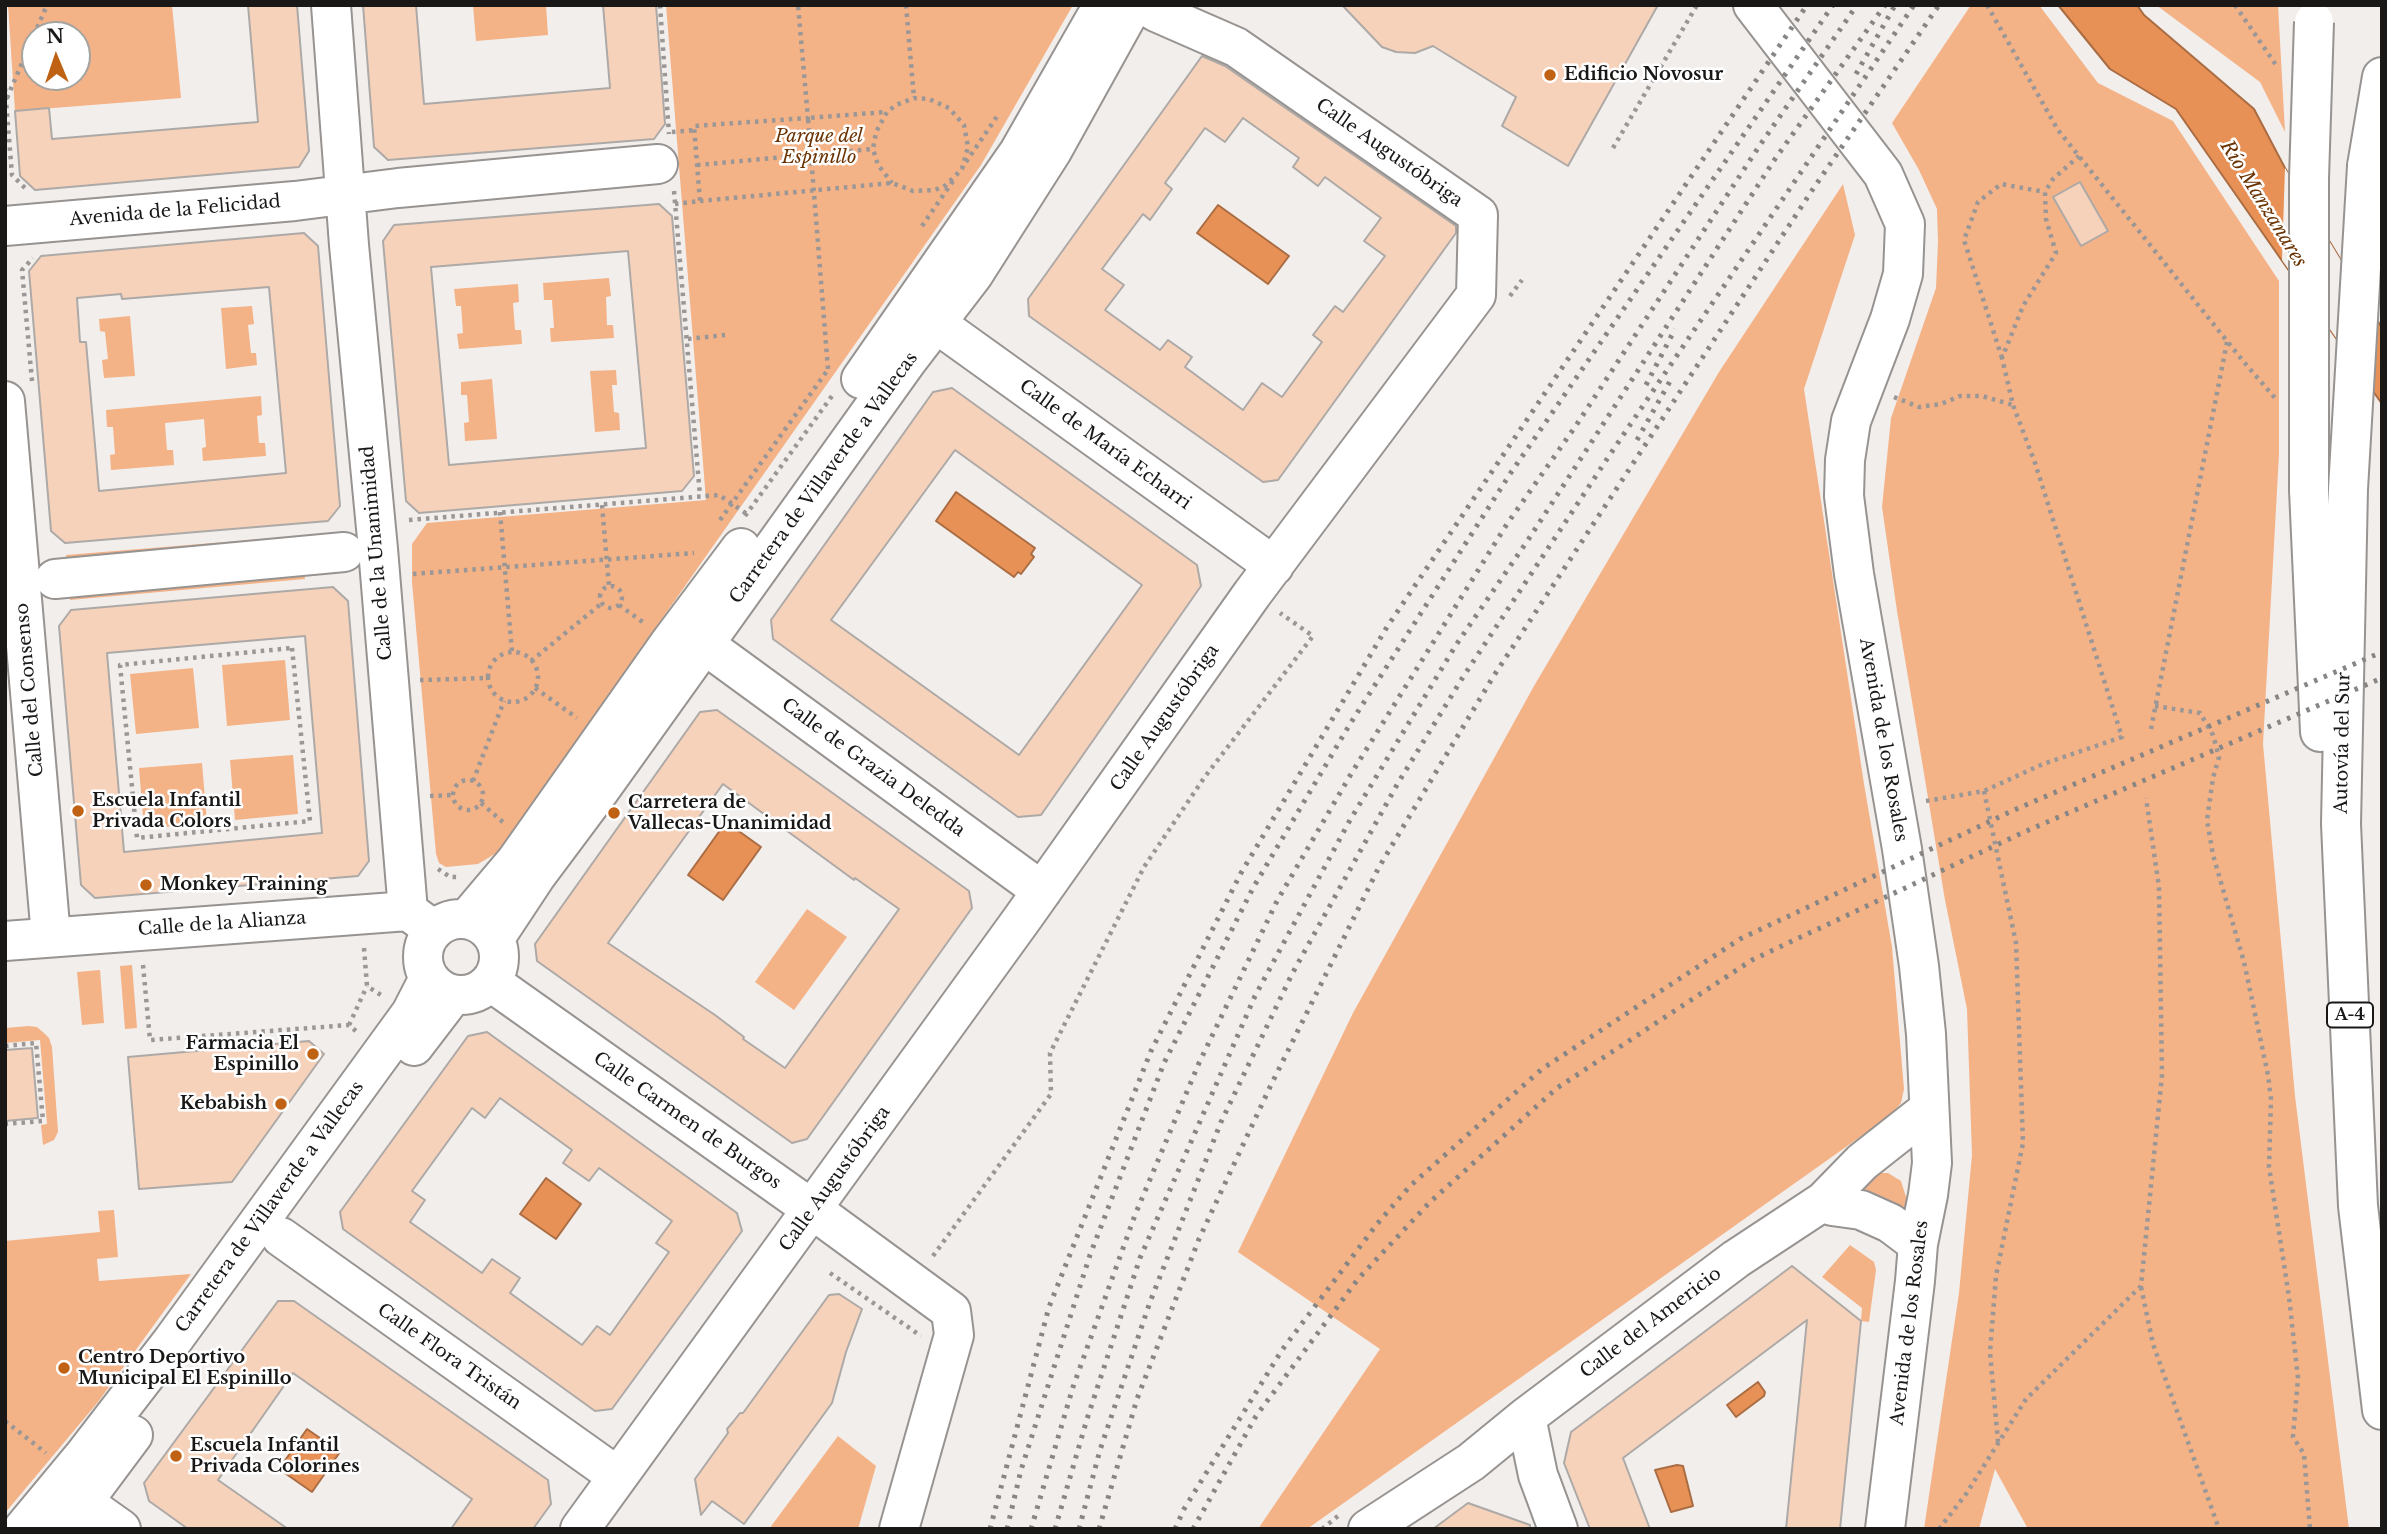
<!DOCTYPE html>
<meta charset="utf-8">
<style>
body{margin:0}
#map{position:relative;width:2387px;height:1534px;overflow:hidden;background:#f2eeec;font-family:"Libre Baskerville",serif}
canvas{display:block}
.frame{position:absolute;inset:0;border:7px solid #191817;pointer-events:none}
.north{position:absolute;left:21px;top:21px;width:70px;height:70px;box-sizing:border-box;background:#fff;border:2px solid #a3a3a2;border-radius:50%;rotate:358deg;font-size:19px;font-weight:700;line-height:28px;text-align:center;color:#191817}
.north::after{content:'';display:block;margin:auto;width:24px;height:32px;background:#bf6213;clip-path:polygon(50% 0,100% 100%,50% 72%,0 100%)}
</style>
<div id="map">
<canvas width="2387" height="1534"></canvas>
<div class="frame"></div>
<div class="north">N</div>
</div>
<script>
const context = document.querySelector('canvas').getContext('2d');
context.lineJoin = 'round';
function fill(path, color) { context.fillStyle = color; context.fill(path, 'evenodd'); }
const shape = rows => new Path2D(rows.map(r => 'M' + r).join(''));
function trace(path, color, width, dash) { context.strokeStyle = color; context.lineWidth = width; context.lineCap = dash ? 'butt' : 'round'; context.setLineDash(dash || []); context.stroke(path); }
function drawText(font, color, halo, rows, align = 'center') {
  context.font = font + ' "Libre Baskerville",serif'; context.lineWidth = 5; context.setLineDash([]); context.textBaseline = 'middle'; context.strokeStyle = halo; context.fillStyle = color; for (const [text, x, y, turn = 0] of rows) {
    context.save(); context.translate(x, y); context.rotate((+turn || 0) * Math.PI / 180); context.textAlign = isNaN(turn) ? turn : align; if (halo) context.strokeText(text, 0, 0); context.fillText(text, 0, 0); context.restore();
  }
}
fill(shape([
 [8,5,172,5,181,98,15,111],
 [35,35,77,35,77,77,35,77],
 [473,5,546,5,548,35,476,41],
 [666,5,1073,5,981,165,498,852,478,864,446,867,439,863,436,854,412,582,412,544,427,523,706,500],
 [1971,5,2039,5,2098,83,2173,121,2279,281,2279,454,2263,744,2295,1096,2349,1529,2028,1529,1995,1469,1979,1529,1924,1529,1959,1293,1972,1155,1967,1009,1945,900,1897,611,1882,507,1891,418,1936,288,1938,242,1937,209,1919,170,1892,123],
 [2156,5,2278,5,2285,132,2260,82],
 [1843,184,1855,235,1804,389,1864,784,1892,947,1904,1089,1901,1103,1891,1115,1307,1529,1258,1529,1380,1349,1238,1252,1353,1013,1534,686,1719,372],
 [609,278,611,296,606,297,607,325,613,325,614,338,551,342,550,328,554,328,552,300,544,300,543,283],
 [518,284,519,302,513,303,515,330,521,330,522,344,459,349,457,334,463,333,461,306,456,306,454,289],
 [252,306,254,324,248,325,251,353,256,353,257,365,226,369,221,308],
 [130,316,135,376,104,378,102,360,108,359,105,332,100,331,99,319],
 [616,370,617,385,612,385,614,412,619,413,620,430,595,432,590,371],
 [492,379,497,439,465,441,464,423,469,422,467,395,461,395,461,382],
 [261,396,262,415,257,416,259,443,265,443,266,456,203,461,202,448,206,447,204,419,165,423,167,450,173,450,174,465,111,470,110,455,115,454,113,427,107,427,106,410],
 [299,536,300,549,67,568,66,555],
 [303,566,305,579,70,600,69,587],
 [285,660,290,720,227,726,222,665],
 [193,668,199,728,136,734,130,674],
 [293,755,298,814,235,820,230,760],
 [202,763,207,823,144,829,139,768],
 [807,909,847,937,794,1010,755,982],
 [132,965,137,1028,125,1029,120,966],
 [100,970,104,1023,82,1025,77,972],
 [29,1026,37,1027,45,1034,49,1038,52,1047,58,1132,54,1140,43,1145,41,1125,47,1124,40,1040,5,1043,5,1028],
 [1875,1173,1888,1173,1901,1181,1906,1197,1905,1222,1837,1194],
 [114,1210,118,1257,97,1259,99,1281,191,1274,98,1402,5,1513,5,1241,100,1232,98,1211],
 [1850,1245,1874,1262,1876,1270,1869,1322,1861,1321,1862,1308,1822,1277],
 [838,1436,876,1466,858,1529,769,1529]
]), '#f4b287');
const water = shape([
 [2058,5,2137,5,2144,15,2254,109,2285,168,2382,328,2382,404,2176,109,2110,69,2058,5],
 [1218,205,1289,256,1268,284,1197,233,1218,205],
 [956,492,1035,548,1031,554,1034,557,1021,574,1018,572,1014,577,936,521,956,492],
 [726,822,761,847,723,900,688,875,726,822],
 [546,1178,581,1204,556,1239,520,1214,546,1178],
 [1758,1382,1765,1392,1764,1396,1736,1417,1727,1405,1758,1382],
 [307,1429,340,1452,312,1492,279,1469,307,1429],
 [1677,1465,1683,1466,1693,1506,1671,1512,1655,1470,1677,1465]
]);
fill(water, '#e89156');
trace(water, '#aa6d43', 2);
fill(shape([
 [2285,168,2377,320,2373,391,2282,260]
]), '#f2eeec');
const building = shape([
 [248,5,297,5,309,151,299,167,35,190,20,176,15,111,49,108,52,139,258,122,248,5],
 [363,5,416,5,424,104,610,88,603,5,656,5,665,124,654,139,388,160,374,147,363,5],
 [1342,5,1658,5,1568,166,1502,126,1516,97,1433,46,1415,53,1396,52,1382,47,1342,5],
 [1202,56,1225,66,1456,226,1456,233,1278,480,1263,482,1029,316,1028,299,1202,56],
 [1243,118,1299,158,1293,167,1318,186,1325,177,1381,218,1364,241,1385,256,1343,312,1335,306,1313,335,1322,342,1282,397,1262,383,1243,410,1185,367,1192,357,1168,340,1160,350,1105,310,1124,285,1102,269,1143,214,1150,220,1172,189,1165,183,1205,128,1225,142,1243,118],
 [2080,182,2108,231,2081,246,2053,197,2080,182],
 [659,204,672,216,694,476,682,491,419,513,406,501,383,241,394,225,659,204],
 [628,251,646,448,449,465,431,267,628,251],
 [304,233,318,246,330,389,340,506,328,521,65,543,51,531,29,271,41,256,304,233],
 [269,287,286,473,99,491,86,342,80,342,77,298,121,294,122,299,269,287],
 [952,388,1197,565,1201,586,1041,815,1018,817,773,639,771,620,933,392,952,388],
 [955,450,1142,585,1019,755,831,620,955,450],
 [333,587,348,601,369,861,358,876,95,898,81,885,59,626,71,610,333,587],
 [305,636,322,833,124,852,107,653,305,636],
 [717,710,969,891,972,908,807,1139,792,1143,537,961,535,944,700,712,717,710],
 [723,784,854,880,855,878,899,909,785,1068,743,1039,744,1037,715,1015,608,943,723,784],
 [487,1032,737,1213,742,1231,612,1409,595,1411,343,1229,340,1212,468,1036,487,1032],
 [500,1098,572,1150,563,1163,589,1181,599,1168,672,1221,656,1243,669,1252,610,1335,597,1326,582,1345,510,1293,520,1278,492,1259,482,1273,410,1222,425,1200,412,1191,472,1108,485,1118,500,1098],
 [309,1041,324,1054,232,1182,139,1189,128,1057,309,1041],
 [32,1048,38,1118,5,1121,5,1050,32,1048],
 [1792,1266,1861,1321,1840,1529,1786,1529,1807,1320,1623,1458,1650,1529,1590,1529,1564,1463,1571,1432,1792,1266],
 [839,1294,862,1309,846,1352,832,1403,744,1524,712,1501,701,1515,695,1479,728,1433,727,1429,733,1422,740,1413,743,1413,829,1295,839,1294],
 [278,1301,294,1301,548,1480,551,1504,533,1529,451,1529,472,1499,293,1373,218,1480,288,1529,188,1529,149,1501,144,1483,278,1301],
 [1468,1503,1530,1525,1530,1529,1433,1529,1468,1503]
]);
fill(building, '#f7d2bb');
trace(building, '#ada9a6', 2);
const minor = shape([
 [331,5,349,245,378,549,408,911],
 [1753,5,1883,174,1905,224,1903,274,1890,319,1851,421,1845,460,1844,496,1854,574,1902,849,1919,966,1926,1034,1932,1163,1928,1195,1918,1244,1915,1281,1885,1529],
 [5,226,295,201,398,188,658,164],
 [937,324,1274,566],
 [5,401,51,937],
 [55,579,344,552],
 [705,645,1042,891],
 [5,941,408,911,434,930],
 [491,982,813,1210,951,1311,954,1335,899,1529],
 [1824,1201,1832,1206,1861,1210,1890,1223,1918,1244],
 [281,1237,617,1476],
 [1526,1417,1538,1475,1558,1529],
 [83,1502,121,1529],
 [580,1529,1022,919,1252,594,1476,295,1478,215,1236,47,1156,12,1145,5],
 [1368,1529,1471,1462,1526,1417,1736,1259,1824,1201,1862,1162,1928,1110]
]);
const major = shape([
 [861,379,1019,152,1095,19],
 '423 957a38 38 0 1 1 76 0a38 38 0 1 1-76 0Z',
 [467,919,516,861,669,644,741,548],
 [495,938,536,876,595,797,907,361,973,275,1052,151,1133,5],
 [414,1046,453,995],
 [23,1529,82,1458,173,1340,411,1013,429,978],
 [60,1529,83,1502,133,1435]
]);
const highway = shape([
 [2367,166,2382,77],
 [2348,489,2341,824,2358,1206,2382,1410],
 [2309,490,2320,732]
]);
trace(minor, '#979391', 42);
trace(major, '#979391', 42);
trace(highway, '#979391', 42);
trace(shape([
 [660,5,669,134],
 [906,5,914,98],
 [1987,5,2058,130,2243,361,2275,398],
 [2235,5,2278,68],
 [5,88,12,175,26,189],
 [7,98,47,5],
 [672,132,694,130],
 [1613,148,1697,5],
 [966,162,998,115],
 [697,165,873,149],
 [674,191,700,496],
 [700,201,892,183,913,191,935,190,946,185,962,169,968,147,964,125,949,108,929,99,914,98,896,105,887,112,876,132,873,149,878,165,892,183],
 [675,204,700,201,694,126,808,118,798,5],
 [922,226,955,178],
 [1510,296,1522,280],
 [688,339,725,335],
 [2002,358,1964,240,1978,202,2001,184,2045,192],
 [828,369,808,118,886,112],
 [32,381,22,270,33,258],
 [1894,397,1919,407,1941,404,1960,396,1982,396,2013,405],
 [602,505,609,586],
 [500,512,512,652],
 [745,516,832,396],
 [409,520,719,495,747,514],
 [720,520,827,371],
 [413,574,694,553],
 '600 597a11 11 0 1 1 22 0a11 11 0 1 1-22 0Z',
 [619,605,644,623],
 [292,648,310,821,137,838,120,665,292,648],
 '488 677a25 25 0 1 1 50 0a25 25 0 1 1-50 0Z',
 [531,661,601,604],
 [420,680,487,678],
 [535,688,577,718],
 [2155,706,2200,713,2213,735,2219,757,2213,778,2207,820,2213,855,2244,962,2268,1075,2271,1099,2269,1167,2289,1297,2298,1378,2293,1437,2304,1454,2310,1529],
 [2151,729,2227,342],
 '453 795a15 15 0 1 1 30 0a15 15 0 1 1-30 0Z',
 [473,781,504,701],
 [1984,791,2016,943,2023,1143,1996,1276,1990,1352,1998,1442],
 [430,796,453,795],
 [1926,801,1984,791,2043,764,2122,737,2035,463,2013,405,2002,358,2023,306,2056,253,2046,219,2045,192,2053,179,2079,156],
 [481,803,504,823],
 [438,869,450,877,459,877],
 [364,948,367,986,384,997],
 [143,965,150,1040,349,1025,357,1032],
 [349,1025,367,986],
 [5,1046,36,1043,43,1121,5,1124],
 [933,1256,1051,1094,1050,1053,1144,867,1204,778,1313,636,1280,613],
 [830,1273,921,1336],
 [2141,1287,2153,1344,2219,1529],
 [5,1421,46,1453],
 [1322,1529,1338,1516],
 [1939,1529,1966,1494,2026,1399,2141,1286,2162,1075,2159,887,2146,798]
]), '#9a9796', 4.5, [3.5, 5]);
trace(minor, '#fff', 38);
trace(major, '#fff', 38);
trace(highway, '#fff', 38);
trace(shape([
 [1856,74,1894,7],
 [1646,385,1675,329],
 [1637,440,1673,376],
 [990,1529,1049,1307,1151,1051,1241,873,1387,627,1807,5],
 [1007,1529,1021,1470,1090,1255,1164,1063,1253,888,1350,724,1510,474,1833,5],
 [1031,1529,1073,1387,1135,1215,1199,1063,1277,901,1351,774,1507,524,1575,427,1758,148,1857,5],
 [1055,1529,1087,1419,1140,1258,1255,996,1350,820,1456,645,1528,540,1775,159,1885,5],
 [1079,1529,1100,1450,1150,1302,1221,1122,1292,974,1398,783,1463,677,1611,453,1914,5],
 [1099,1529,1137,1399,1199,1239,1270,1087,1379,867,1493,677,1813,189,1939,5],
 [1175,1529,1184,1509,1282,1350,1377,1224,1410,1186,1542,1069,1740,939,2014,810,2382,652],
 [1193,1529,1256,1416,1358,1279,1430,1202,1557,1088,1752,960,2024,832,2382,678]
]), '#888684', 5, [3.5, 7]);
const highwayBridge = shape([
 [2348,489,2367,166],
 [2309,490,2309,178,2314,22]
]);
trace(highwayBridge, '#979391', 42, []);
trace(highwayBridge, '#fff', 38);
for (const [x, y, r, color] of [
 [1550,75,7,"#bf6213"],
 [78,811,7,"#bf6213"],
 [614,813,7,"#bf6213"],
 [146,885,7,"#bf6213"],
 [313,1054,7,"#bf6213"],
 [281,1104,7,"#bf6213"],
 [64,1368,7,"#bf6213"],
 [176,1456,7,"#bf6213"]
]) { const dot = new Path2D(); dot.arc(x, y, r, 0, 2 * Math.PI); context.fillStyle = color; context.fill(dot); trace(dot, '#fff', 2.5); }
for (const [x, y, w] of [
 [2350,1015,46]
]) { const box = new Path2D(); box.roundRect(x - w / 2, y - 12.5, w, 25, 5); context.fillStyle = '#fff'; context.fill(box); trace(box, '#191817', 2); }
drawText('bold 16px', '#191817', null, [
 ["A-4",2350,1015]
]);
drawText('bold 18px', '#191817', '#fff', [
 ["Edificio Novosur",1564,75],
 ["Escuela Infantil",92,801],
 ["Privada Colors",92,822],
 ["Carretera de",628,803],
 ["Vallecas-Unanimidad",628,824],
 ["Monkey Training",160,885],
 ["Farmacia El",299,1044,"right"],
 ["Espinillo",299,1065,"right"],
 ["Kebabish",267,1104,"right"],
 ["Centro Deportivo",78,1358],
 ["Municipal El Espinillo",78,1379],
 ["Escuela Infantil",190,1446],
 ["Privada Colorines",190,1467]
], 'left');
drawText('italic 18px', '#6a3202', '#fff', [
 ["Parque del",819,137],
 ["Espinillo",819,158]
]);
drawText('18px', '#191817', '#fff', [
 ["Calle Augustóbriga",1389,153,35],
 ["Avenida de la Felicidad",175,211,-5],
 ["Calle de María Echarri",1105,445,36],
 ["Carretera de Villaverde a Vallecas",824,478,-54],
 ["Calle de la Unanimidad",377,553,-95],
 ["Calle del Consenso",30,690,-95],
 ["Calle Augustóbriga",1165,718,-55],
 ["Avenida de los Rosales",1883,740,80],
 ["Autovía del Sur",2343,743,-89],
 ["Calle de Grazia Deledda",873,768,36],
 ["Calle de la Alianza",222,924,-4],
 ["Calle Carmen de Burgos",687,1121,35],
 ["Calle Augustóbriga",835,1179,-54],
 ["Carretera de Villaverde a Vallecas",270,1207,-54],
 ["Calle del Americio",1651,1323,-37],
 ["Avenida de los Rosales",1910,1323,-83],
 ["Calle Flora Tristán",449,1357,35]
]);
drawText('italic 19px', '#6b3404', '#fff', [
 ["Río Manzanares",2263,204,58]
]);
</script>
